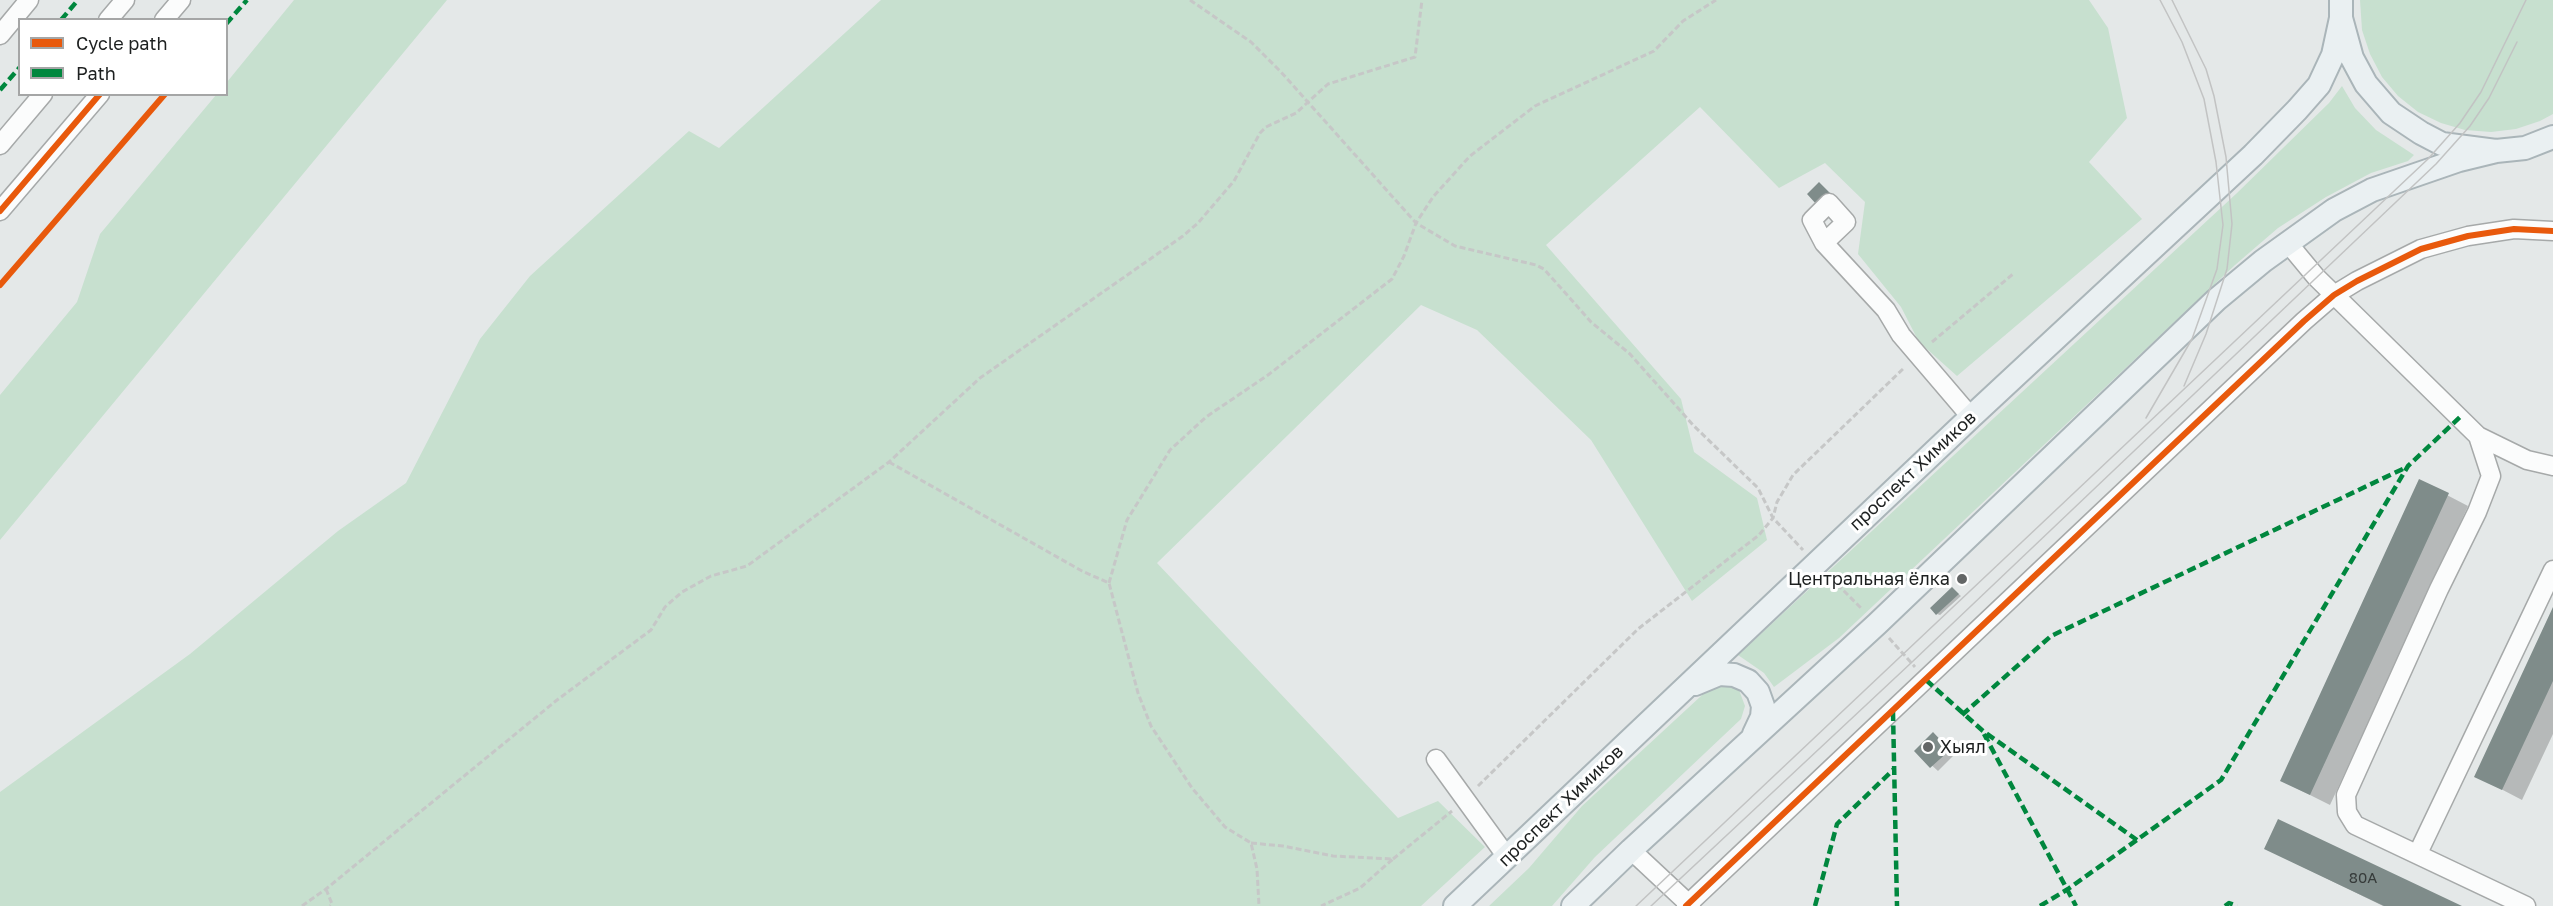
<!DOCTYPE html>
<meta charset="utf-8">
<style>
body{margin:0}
#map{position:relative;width:2553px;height:906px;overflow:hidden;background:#e4e8e8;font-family:"Golos Text",sans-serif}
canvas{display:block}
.legend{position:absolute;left:18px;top:18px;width:210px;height:78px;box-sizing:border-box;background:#fff;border:2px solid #a5a6a6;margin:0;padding:8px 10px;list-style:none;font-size:18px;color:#1d2020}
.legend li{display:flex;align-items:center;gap:12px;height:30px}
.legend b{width:30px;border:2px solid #a5a6a6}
</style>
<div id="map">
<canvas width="2553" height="906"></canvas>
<ul class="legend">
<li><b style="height:8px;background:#e8590c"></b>Cycle path</li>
<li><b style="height:8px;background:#00873e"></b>Path</li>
</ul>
</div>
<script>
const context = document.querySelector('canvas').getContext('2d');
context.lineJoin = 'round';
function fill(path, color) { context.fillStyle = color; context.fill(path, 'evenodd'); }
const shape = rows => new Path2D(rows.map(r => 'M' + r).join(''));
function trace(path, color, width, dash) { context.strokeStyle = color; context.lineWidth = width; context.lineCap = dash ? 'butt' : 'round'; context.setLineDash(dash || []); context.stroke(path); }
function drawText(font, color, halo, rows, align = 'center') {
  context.font = font + ' "Golos Text",sans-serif'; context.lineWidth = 6; context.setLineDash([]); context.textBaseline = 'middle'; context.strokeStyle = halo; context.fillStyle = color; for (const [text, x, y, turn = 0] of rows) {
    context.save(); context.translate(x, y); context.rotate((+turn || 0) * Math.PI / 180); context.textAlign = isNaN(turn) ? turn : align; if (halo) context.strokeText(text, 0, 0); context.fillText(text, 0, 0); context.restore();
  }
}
fill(shape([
 [294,0,447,0,0,540,0,395,77,302,100,234,216,95,226,94,227,82],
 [881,0,2089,0,2108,28,2127,118,2089,162,2142,219,1957,376,1919,342,1901,307,1858,254,1865,202,1825,163,1779,188,1700,107,1546,245,1681,399,1694,452,1757,498,1767,540,1692,601,1591,440,1477,330,1421,305,1157,563,1398,818,1438,801,1485,847,1421,906,0,906,0,792,190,654,338,531,406,483,480,339,530,276,689,131,719,148],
 [2360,0,2553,0,2553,114,2540,121,2516,129,2491,132,2465,130,2441,123,2418,112,2398,96,2382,77,2370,54,2362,30],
 [2342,86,2355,108,2376,130,2414,155,2408,161,2371,173,2326,197,2278,228,2235,265,1839,638,1774,687,1764,673,1738,655,2237,193,2329,103],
 [1714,684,1736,687,1739,690,1745,706,1741,719,1595,857,1552,906,1489,906,1529,868,1582,806]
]), '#c7e0cf');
fill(shape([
 [2420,481,2468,506,2330,805,2282,781],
 [1955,591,1961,596,1940,615,1937,614],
 [2553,611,2553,734,2522,800,2476,776],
 [1933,734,1955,754,1938,771,1916,751],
 [2266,849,2458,906,2383,906]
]), '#0003');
fill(shape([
 [1819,182,1830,193,1817,205,1807,194],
 [2419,479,2449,493,2310,795,2280,781],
 [1952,587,1959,594,1936,615,1930,608],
 [2553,607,2553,681,2502,790,2474,777],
 [1933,732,1950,750,1930,768,1914,751],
 [2278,819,2462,906,2384,906,2264,849]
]), '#7f8c8a');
const minor = shape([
 [108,20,125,0],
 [164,20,181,0],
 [0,35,29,0],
 [0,145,43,94],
 [0,211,100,94],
 [2287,242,2316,277,2478,436,2527,460,2553,466],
 [1824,243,1846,222,1829,203,1812,220,1824,243,1886,310,1901,335,1971,417],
 [2478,436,2491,476,2477,512,2439,589,2346,795,2347,812,2355,825,2526,906],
 [1436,759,1507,857],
 [1631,850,1691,906],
 [2418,853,2553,570],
 [1686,906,2304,321,2334,295,2357,281,2421,249,2468,236,2514,229,2553,231]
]);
const major = shape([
 [2341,0,2341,18,2352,58,2366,84,2391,113,2421,133,2442,144,2496,151,2525,148,2553,137],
 [1695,684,1719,674,1734,675,1748,681,1758,692,1763,706,1762,717,1754,734],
 [1455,906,1971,417,2253,155,2297,110,2319,85,2333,55,2341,18],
 [1573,906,1631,850,1877,624,2216,300,2263,261,2334,210,2372,190,2459,160,2496,151]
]);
trace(minor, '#a6a9a9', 21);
trace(major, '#aab5b9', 26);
trace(shape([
 [1190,0,1251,42,1281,72,1416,223,1455,246,1536,265,1544,269,1591,322,1630,354,1693,425,1758,488,1773,518,1803,550],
 [1932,342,2013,274],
 [889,462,1082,571,1109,583,1138,693,1151,726,1192,788,1225,827,1251,843,1257,869,1259,906],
 [1831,578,1862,609],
 [1109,583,1127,520,1170,450,1206,417,1268,375,1392,279,1404,256,1416,223,1433,197,1470,156,1535,106,1654,51,1683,21,1716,0],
 [1889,638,1915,667],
 [1478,786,1638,629,1759,535,1773,518,1777,502,1793,475,1905,367],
 [1251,843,1283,846,1333,856,1393,859,1360,888,1321,906],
 [1393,859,1452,811],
 [326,889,332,904,330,906],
 [302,906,326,889,557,700,651,630,665,607,682,592,711,576,747,566,889,462,980,378,1183,236,1198,223,1234,181,1260,133,1266,127,1296,113,1328,84,1415,57,1422,0]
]), '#c6c7c7', 3, [6, 3]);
trace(minor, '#fbfcfc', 18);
trace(major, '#eaf0f2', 22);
trace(shape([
 [2172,0,2206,69,2214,96,2226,157,2232,224,2227,269,2206,334,2184,386],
 [2146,418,2192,339,2217,269,2223,225,2216,162,2204,99,2182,42,2160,0],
 [1636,906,2428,159,2460,123,2481,92,2526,0],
 [1651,906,1911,663,2436,164,2470,126,2489,98,2517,42]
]), '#c2c3c3', 1.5);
trace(shape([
 [61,20,78,0],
 [226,24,247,0],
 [0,90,20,67],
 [1926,680,1983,731,2137,840],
 [1893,712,1897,906],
 [1962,715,2051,636,2407,467],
 [1984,734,2076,906],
 [1815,906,1837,824,1894,769],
 [2040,906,2068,889,2221,780,2408,466,2460,417],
 [2225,906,2229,903,2237,906]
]), '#00873e', 4.5, [9, 4.5]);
trace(shape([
 [0,211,100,94],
 [0,285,165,94],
 [1686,906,2304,321,2334,295,2357,281,2421,249,2468,236,2514,229,2553,231]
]), '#e8590c', 6);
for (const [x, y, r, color] of [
 [1962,579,6,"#636666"],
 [1928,747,6,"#636666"]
]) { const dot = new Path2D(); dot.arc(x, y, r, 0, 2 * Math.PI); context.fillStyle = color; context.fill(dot); trace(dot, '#fff', 2); }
drawText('15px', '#363b3a', null, [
 ["80А",2363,878]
]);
drawText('18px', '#1d2020', '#fff', [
 ["проспект Химиков",1913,471,-43],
 ["проспект Химиков",1561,806,-44]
]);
drawText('18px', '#1d2020', '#fff', [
 ["Центральная ёлка",1950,579],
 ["Хыял",1940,747,"left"]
], 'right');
</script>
